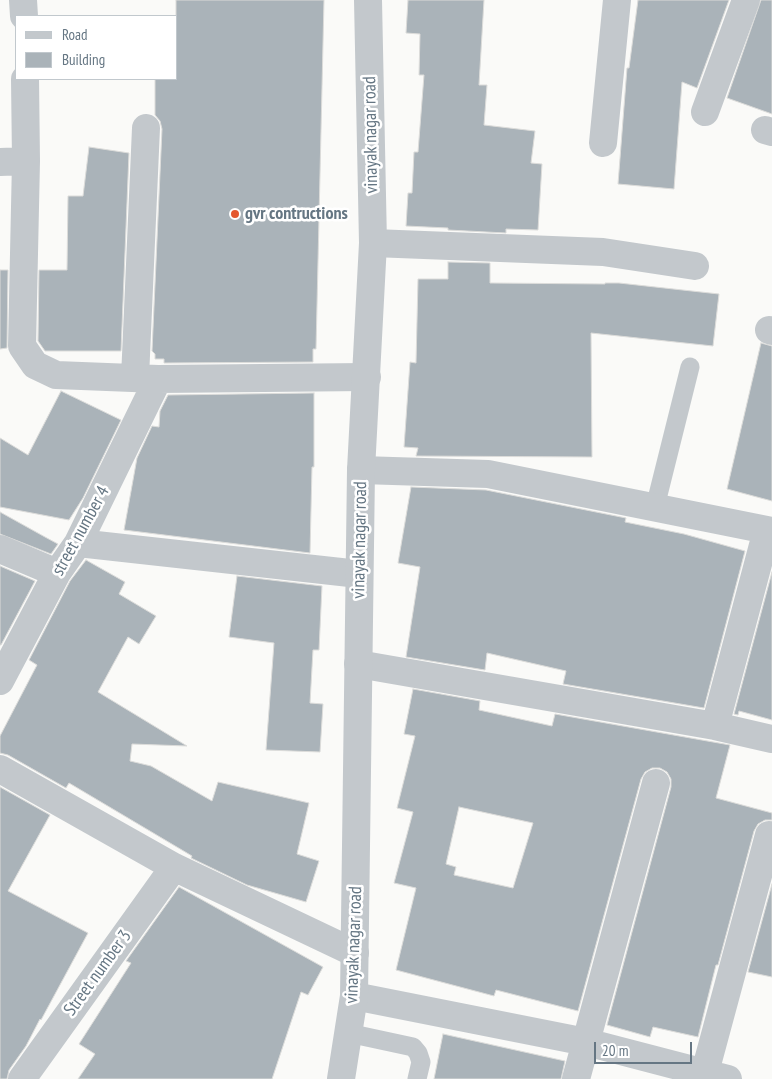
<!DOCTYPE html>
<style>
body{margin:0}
#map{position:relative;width:772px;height:1079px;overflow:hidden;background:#fafaf8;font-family:"PT Sans Narrow",sans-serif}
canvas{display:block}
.legend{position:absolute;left:15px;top:15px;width:162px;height:65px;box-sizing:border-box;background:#fff;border:1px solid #c1c8cd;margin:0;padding:6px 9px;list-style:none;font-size:15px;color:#657683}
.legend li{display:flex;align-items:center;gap:10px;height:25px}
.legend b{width:25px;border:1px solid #c1c8cd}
.scale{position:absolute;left:594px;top:1042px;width:98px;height:22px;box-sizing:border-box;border:2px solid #657683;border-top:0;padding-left:6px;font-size:15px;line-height:18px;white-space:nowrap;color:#657683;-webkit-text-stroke:4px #fff;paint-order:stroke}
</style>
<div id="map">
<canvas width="772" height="1079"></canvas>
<ul class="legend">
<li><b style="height:6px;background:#c3c8cc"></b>Road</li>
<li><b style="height:14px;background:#aab3b9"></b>Building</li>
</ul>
<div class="scale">20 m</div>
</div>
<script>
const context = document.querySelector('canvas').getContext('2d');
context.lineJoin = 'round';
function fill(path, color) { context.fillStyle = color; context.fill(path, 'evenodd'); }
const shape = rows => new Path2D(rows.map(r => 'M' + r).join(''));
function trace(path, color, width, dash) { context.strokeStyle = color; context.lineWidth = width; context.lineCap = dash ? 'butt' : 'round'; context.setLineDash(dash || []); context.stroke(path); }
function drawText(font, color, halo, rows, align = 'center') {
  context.font = font + ' "PT Sans Narrow",sans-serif'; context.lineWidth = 5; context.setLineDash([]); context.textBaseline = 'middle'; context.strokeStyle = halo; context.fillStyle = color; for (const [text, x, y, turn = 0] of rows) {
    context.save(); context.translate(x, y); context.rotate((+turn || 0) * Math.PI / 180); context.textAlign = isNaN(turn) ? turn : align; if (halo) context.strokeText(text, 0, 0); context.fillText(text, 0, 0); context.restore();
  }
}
const building = shape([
 [176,0,324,0,316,349,313,349,313,362,164,363,164,359,155,359,155,354,152,351,162,129,160,121,155,115,155,79,176,79,176,0],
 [408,0,484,0,479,85,487,85,484,125,535,131,531,163,542,164,538,230,506,229,506,233,448,230,448,228,406,226,408,193,412,193,414,152,418,152,424,75,419,75,420,34,406,33,408,0],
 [638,0,729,0,697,88,682,82,674,189,618,184,627,68,629,68,638,0],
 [761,0,772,0,772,114,727,98,761,0],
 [89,147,129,153,121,351,45,351,38,341,39,270,67,270,68,196,83,196,89,147],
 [448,262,490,263,490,283,605,284,605,283,619,283,719,294,713,346,591,333,592,457,416,456,418,448,404,447,410,362,416,363,418,279,448,279,448,262],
 [0,270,8,270,7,348,0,349,0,270],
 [761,343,772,346,772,501,727,489,761,343],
 [61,391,121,420,83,498,69,520,0,507,0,438,28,455,61,391],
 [314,393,314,467,312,467,310,553,124,530,137,458,152,426,159,427,160,411,168,395,314,393],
 [411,487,486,490,626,518,625,522,684,534,745,551,704,708,563,684,566,671,487,653,485,670,406,657,420,567,398,563,411,487],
 [0,512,45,537,58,544,51,554,0,534,0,512],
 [86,560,125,582,119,594,156,616,139,644,128,637,98,692,187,746,132,744,130,761,151,766,212,801,218,782,309,803,297,854,319,861,306,902,247,885,191,858,192,856,69,783,66,788,8,755,0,753,0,736,37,665,29,660,70,581,86,560],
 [0,566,35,581,1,645,0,645,0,566],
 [772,572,772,720,739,711,738,715,734,714,772,572],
 [237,576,322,586,319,650,313,650,310,703,323,704,320,752,266,750,274,643,229,637,237,576],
 [413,689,480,701,479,710,552,726,555,714,730,745,716,798,772,813,772,820,765,820,758,824,754,831,718,965,716,965,698,1037,653,1027,650,1037,607,1025,671,787,671,779,667,772,660,768,652,768,645,772,641,779,578,1011,496,990,494,996,396,970,416,888,394,883,413,812,397,808,415,736,404,734,413,689],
 [459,807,533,823,513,888,454,875,456,867,446,864,459,807],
 [0,787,50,815,8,891,88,933,41,1020,40,1019,26,1046,9,1070,7,1079,0,1079,0,787],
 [772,884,772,977,748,972,772,884],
 [179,887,323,967,308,995,301,992,272,1079,78,1079,95,1054,79,1044,131,963,126,961,179,887],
 [443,1034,565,1061,561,1079,434,1079,443,1034]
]);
fill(building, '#aab3b9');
trace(building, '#dcdcda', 1);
trace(shape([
 [655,507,690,367],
 [348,1033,413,1047,418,1053,421,1062,417,1079]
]), '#c3c8cc', 19);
trace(shape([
 [23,0,24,16],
 [25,79,26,161,22,346,35,365,56,375,158,379,367,377],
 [705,112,746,0],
 [765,130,772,132],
 [603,143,617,0],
 [0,162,26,161],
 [373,243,603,252,695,266],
 [769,330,772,331],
 [135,378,146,128],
 [361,470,488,474,772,531],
 [78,543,359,574],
 [0,549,57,573],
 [358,664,715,726,772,739],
 [0,681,57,573,78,543,158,379],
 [715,726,767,530],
 [0,769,174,867,355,953],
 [354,996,586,1042,728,1079],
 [705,1072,769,835],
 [22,1079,174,867],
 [576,1079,656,783]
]), '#c3c8cc', 28);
trace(shape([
 [341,1079,354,996,361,470,373,243,368,0]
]), '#c3c8cc', 28);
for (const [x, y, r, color] of [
 [235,214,5,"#e4572e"]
]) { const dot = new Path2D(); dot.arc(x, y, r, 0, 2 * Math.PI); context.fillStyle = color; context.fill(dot); trace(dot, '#fff', 2); }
drawText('18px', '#657683', '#fff', [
 ["vinayak nagar road",371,135,-91],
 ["street number 4",81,531,-61],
 ["vinayak nagar road",360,540,-89],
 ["vinayak nagar road",354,945,-88],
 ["Street number 3",98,973,-54]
]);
drawText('bold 18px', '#657683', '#fff', [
 ["gvr contructions",245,214]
], 'left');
</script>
